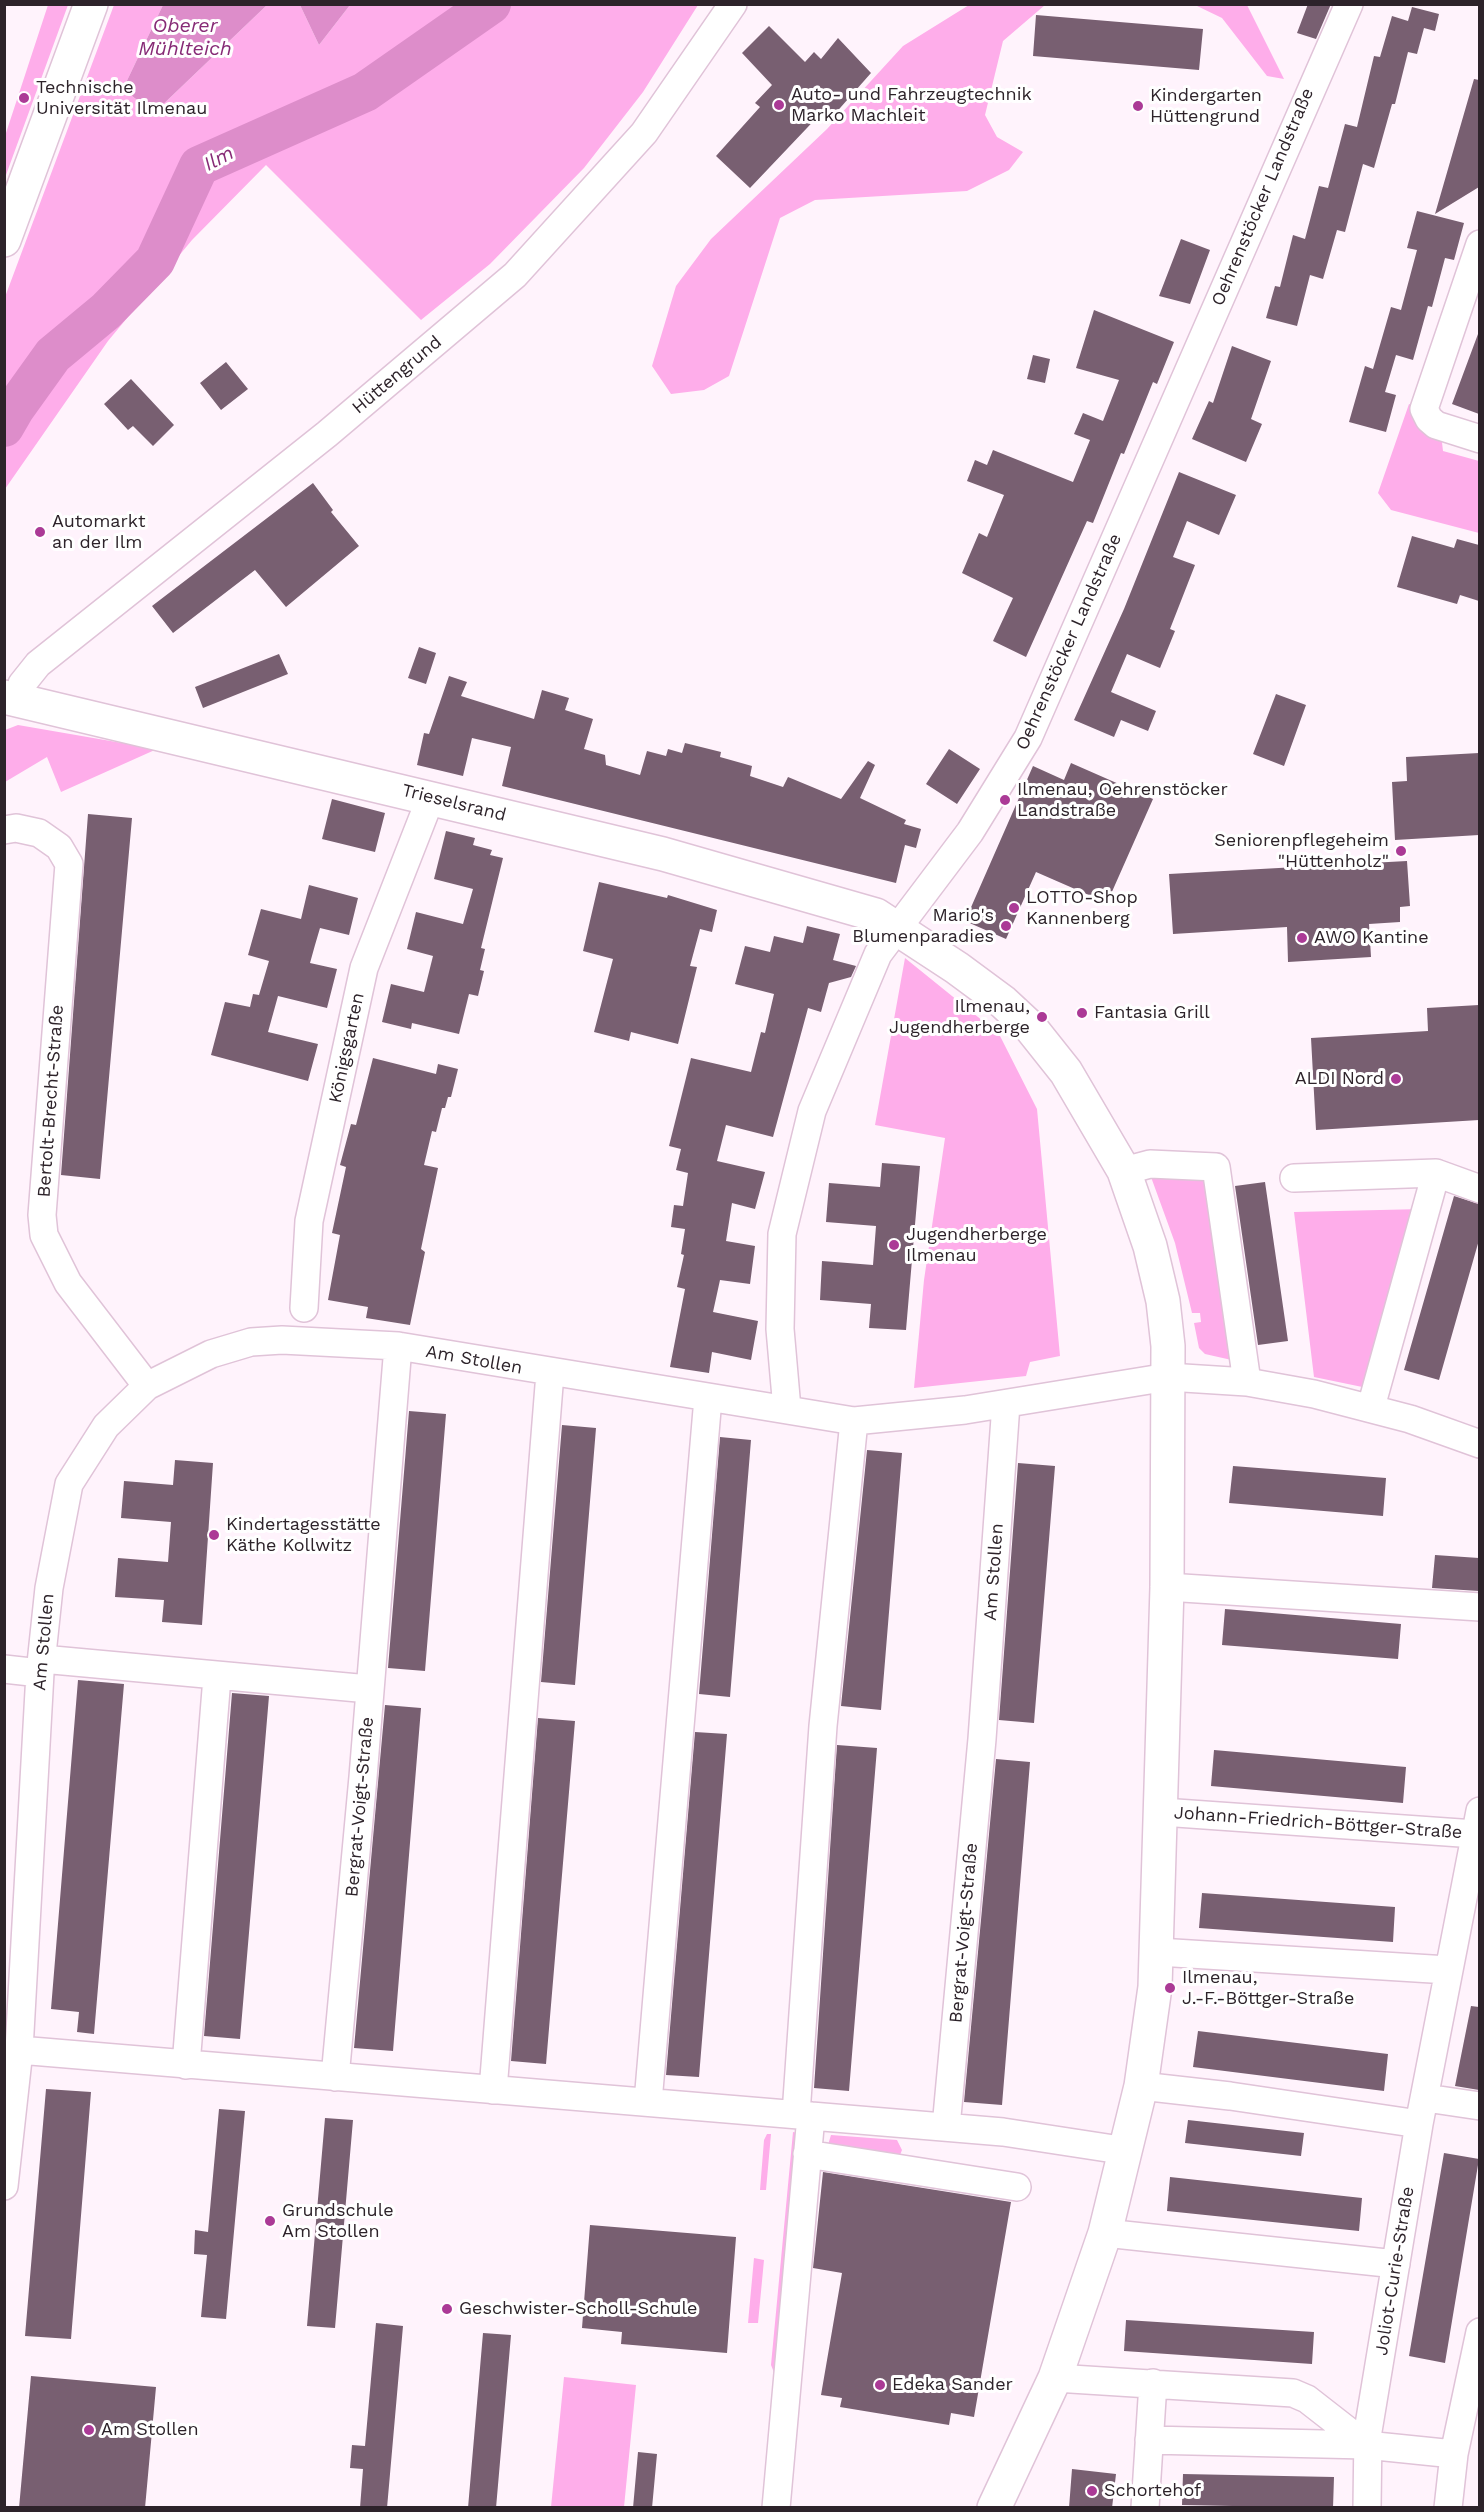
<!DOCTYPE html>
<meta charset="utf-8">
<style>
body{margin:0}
#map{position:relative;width:1484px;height:2512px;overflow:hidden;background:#fff3fc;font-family:"Work Sans",sans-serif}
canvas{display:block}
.frame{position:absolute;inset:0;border:6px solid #2d232a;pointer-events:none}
</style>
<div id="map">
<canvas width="1484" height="2512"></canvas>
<div class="frame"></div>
</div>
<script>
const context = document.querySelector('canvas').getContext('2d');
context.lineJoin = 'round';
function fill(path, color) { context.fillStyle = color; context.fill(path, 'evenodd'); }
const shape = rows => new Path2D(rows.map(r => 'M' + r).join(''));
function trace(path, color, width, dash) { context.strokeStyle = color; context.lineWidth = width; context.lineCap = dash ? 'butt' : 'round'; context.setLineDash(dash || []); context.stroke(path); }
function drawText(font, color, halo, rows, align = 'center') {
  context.font = font + ' "Work Sans",sans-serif'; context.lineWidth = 6; context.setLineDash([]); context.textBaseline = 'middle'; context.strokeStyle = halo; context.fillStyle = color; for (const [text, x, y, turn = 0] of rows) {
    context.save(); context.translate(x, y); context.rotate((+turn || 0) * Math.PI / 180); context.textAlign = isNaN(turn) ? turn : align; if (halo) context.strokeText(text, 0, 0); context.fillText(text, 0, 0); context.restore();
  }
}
fill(shape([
 [48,5,68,5,6,175,5,136],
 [114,5,163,5,123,89,154,113,267,5,300,5,319,45,350,5,698,5,643,92,584,168,490,264,421,320,266,165,192,240,108,341,5,489,5,297],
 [969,5,1045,5,1003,41,985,115,997,137,1023,152,1009,170,967,191,815,200,780,218,729,376,704,390,671,394,652,366,676,286,711,239,827,129,903,46],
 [1195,5,1247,5,1284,79,1267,76,1222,18],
 [1409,404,1415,406,1441,434,1443,451,1479,461,1479,533,1391,510,1378,493],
 [18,725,157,749,61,792,47,757,5,782,5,730],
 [905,958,999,1034,1037,1109,1060,1356,1030,1362,1026,1376,914,1388,924,1280,945,1138,875,1125],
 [1208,1176,1236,1361,1205,1354,1199,1348,1194,1323,1201,1322,1200,1313,1192,1313,1175,1243,1151,1177],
 [1423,1209,1372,1389,1314,1377,1294,1212],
 [793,2132,798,2133,781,2390,771,2365],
 [767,2134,771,2134,766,2190,760,2190,764,2140],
 [831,2135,897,2140,902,2150,900,2155,827,2148],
 [754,2258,764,2260,758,2323,748,2323],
 [564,2377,636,2385,624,2507,551,2507]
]), '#feadea');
fill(shape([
 [163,5,267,5,154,113,123,89],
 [300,5,350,5,319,45]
]), '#dd8dca');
trace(shape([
 [4,427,15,408,53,355,106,311,155,261,199,166,365,92,491,4]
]), '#dd8dca', 40);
fill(shape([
 [1308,4,1331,4,1316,39,1297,33],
 [1412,7,1439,14,1435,31,1424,28,1417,54,1408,52,1395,104,1392,104,1374,168,1363,164,1345,232,1337,230,1323,279,1310,275,1297,326,1266,318,1275,286,1280,287,1293,235,1305,239,1319,186,1328,188,1345,124,1357,127,1374,56,1380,57,1392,16,1408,21],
 [1036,15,1203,29,1199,70,1033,56],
 [769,26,805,62,814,52,821,59,838,38,871,73,833,116,825,109,750,188,716,156,760,107,755,103,772,85,742,53],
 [1474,79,1479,80,1479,187,1435,214],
 [1417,211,1464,223,1454,260,1445,258,1432,307,1428,306,1413,360,1396,355,1385,392,1396,395,1386,432,1349,422,1365,366,1373,369,1391,307,1401,310,1417,250,1407,248],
 [1181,239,1210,250,1190,304,1159,296],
 [1094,310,1174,342,1157,384,1153,382,1124,454,1121,453,1093,523,1087,521,1026,657,993,641,1013,598,962,573,979,533,987,537,1004,495,967,481,975,460,987,465,993,450,1073,482,1090,440,1074,434,1083,413,1103,421,1119,380,1076,368],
 [1478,334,1479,334,1479,414,1452,404],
 [1232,346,1271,361,1251,419,1262,424,1246,462,1192,439,1209,401,1213,403],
 [1033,355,1050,359,1045,383,1027,379],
 [226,362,248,389,221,410,200,383],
 [131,379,174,425,153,446,133,426,128,430,104,404],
 [1179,472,1236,495,1219,535,1187,521,1173,557,1195,565,1170,629,1175,631,1160,668,1127,654,1111,692,1156,711,1148,731,1121,720,1114,737,1074,720,1124,609],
 [313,483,333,510,331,512,359,546,286,607,255,570,173,633,152,606],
 [1412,536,1454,548,1457,539,1479,545,1479,601,1460,595,1457,604,1397,587],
 [419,647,436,653,426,684,408,678],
 [279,654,288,674,203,708,195,687],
 [449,676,467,682,461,696,534,719,542,690,569,698,565,710,593,719,584,749,605,755,606,765,640,775,647,751,666,756,668,749,682,753,685,743,721,752,720,757,752,766,750,776,783,787,788,777,841,799,868,761,875,765,860,798,906,820,904,824,921,829,916,848,905,845,896,883,502,786,511,747,472,738,463,776,417,765,424,733,429,734],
 [1276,694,1306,705,1284,766,1253,754],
 [949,749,980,769,957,804,926,784],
 [1479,753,1479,835,1395,840,1392,782,1407,781,1406,757],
 [1071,763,1153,799,1107,903,1036,872,1006,939,965,921,1033,766,1064,780],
 [332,799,385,813,375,852,322,839],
 [88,814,132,818,100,1179,61,1175],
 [446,831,475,838,473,845,492,850,490,855,503,858,481,948,485,949,480,970,484,971,478,996,469,994,459,1034,412,1023,411,1029,382,1022,391,984,424,992,433,956,407,949,416,912,463,924,473,889,434,879],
 [1407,861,1410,906,1400,907,1400,922,1369,924,1371,957,1288,962,1287,927,1173,934,1169,874],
 [599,882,667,898,668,895,717,910,712,932,700,929,690,966,697,967,678,1044,631,1032,629,1041,594,1032,613,959,583,951],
 [309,885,358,898,349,935,320,928,315,945,310,963,337,969,327,1008,278,996,268,1032,318,1044,308,1081,211,1055,225,1002,250,1007,253,994,259,995,269,961,248,955,261,909,301,919],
 [807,926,840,934,833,960,856,966,851,977,829,983,821,1012,808,1008,773,1137,726,1125,717,1161,765,1172,755,1209,732,1203,726,1241,755,1246,750,1284,720,1280,713,1312,758,1321,751,1360,712,1352,709,1373,670,1367,685,1289,677,1287,684,1255,681,1254,685,1229,671,1227,674,1205,683,1206,688,1173,676,1170,681,1149,669,1146,691,1058,751,1072,761,1032,765,1033,774,994,735,984,745,946,770,952,774,936,803,943],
 [1479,1005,1479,1120,1316,1130,1311,1038,1428,1031,1427,1008],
 [373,1058,436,1074,438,1064,458,1069,451,1097,448,1097,445,1108,442,1108,436,1132,432,1131,424,1165,438,1168,421,1249,425,1252,410,1325,366,1318,368,1307,328,1300,340,1235,332,1233,346,1167,340,1165,351,1124,356,1125],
 [882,1163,920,1166,906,1330,869,1328,871,1304,820,1300,822,1261,873,1265,876,1226,826,1222,829,1183,880,1187],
 [1265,1182,1288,1341,1258,1345,1235,1186],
 [1454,1196,1479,1204,1479,1240,1439,1380,1404,1370],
 [409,1411,446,1414,425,1671,388,1668],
 [562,1425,596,1428,575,1685,541,1682],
 [720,1437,751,1440,730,1697,699,1694],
 [867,1450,902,1453,881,1710,841,1706],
 [175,1460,213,1463,202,1625,162,1622,164,1600,115,1597,118,1558,168,1562,171,1522,121,1518,124,1481,173,1485],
 [1018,1463,1055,1466,1034,1723,999,1720],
 [1233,1466,1386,1478,1383,1516,1229,1503],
 [1435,1555,1479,1558,1479,1591,1432,1588],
 [1225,1609,1401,1624,1398,1659,1222,1645],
 [78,1680,124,1684,94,2034,77,2032,79,2012,51,2009],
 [232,1693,269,1696,240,2039,204,2036],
 [385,1705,421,1708,393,2051,354,2048],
 [538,1718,575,1721,546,2064,511,2061],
 [695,1732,727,1734,699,2077,666,2075],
 [837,1745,877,1748,849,2091,814,2088],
 [1214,1750,1406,1767,1403,1803,1211,1786],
 [996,1759,1030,1762,1002,2105,964,2102],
 [1202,1893,1395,1907,1393,1942,1199,1928],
 [1471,2006,1479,2007,1479,2090,1455,2086],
 [1198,2031,1388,2054,1384,2091,1193,2067],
 [46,2089,91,2092,71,2339,25,2336],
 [219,2109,245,2111,226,2319,201,2317,207,2255,194,2254,195,2230,208,2232],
 [325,2118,353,2120,335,2328,307,2326],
 [1188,2120,1304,2133,1301,2156,1185,2143],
 [1444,2153,1479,2159,1445,2363,1409,2356],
 [823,2172,1011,2202,974,2417,951,2413,949,2425,840,2407,842,2398,821,2395,842,2273,813,2268],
 [1170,2177,1362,2198,1359,2231,1167,2211],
 [590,2225,736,2237,727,2353,621,2344,622,2332,582,2328],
 [1126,2320,1314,2332,1312,2364,1124,2351],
 [376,2323,403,2326,387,2508,360,2508,363,2469,350,2468,352,2445,365,2446],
 [483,2333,511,2335,496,2508,468,2508],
 [31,2376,156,2387,145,2508,19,2508],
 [638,2452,657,2454,652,2508,633,2508],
 [1072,2469,1116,2474,1112,2508,1069,2508],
 [1183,2474,1334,2477,1333,2508,1182,2505]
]), '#785f71');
const street = shape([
 [1480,244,1424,409,1429,419,1436,425,1480,439],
 [17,701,22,684,38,664,327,434,515,275,644,133,733,4],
 [4,830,16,828,39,833,59,847,69,864,42,1215,44,1235,68,1283,147,1386],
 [1124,1171,1150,1164,1216,1167,1247,1382],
 [1294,1178,1436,1173,1480,1189],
 [304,1308,309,1221,364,968,431,797],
 [1371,1407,1436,1173],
 [787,1409,780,1329,782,1234,812,1111,878,954,970,832,1028,738,1349,4],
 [1167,1587,1480,1607],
 [42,1659,369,1689],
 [4,1669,40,1673],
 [1162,1812,1475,1834],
 [1158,1952,1448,1970],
 [19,2050,1003,2132,1127,2151],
 [186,2065,217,1677],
 [335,2077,363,1777,398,1346],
 [1141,2086,1230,2096,1419,2124],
 [493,2090,550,1373],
 [1426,2098,1480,2106],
 [648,2102,708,1398],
 [796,2114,823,1726,854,1421],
 [946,2127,982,1739,1006,1404],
 [807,2154,1017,2187],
 [4,2186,19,2050,40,1673,49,1588,69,1484,106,1426,147,1386,211,1354,251,1342,282,1340,398,1346,854,1421,965,1410,1168,1377,1247,1382,1314,1394,1410,1419,1480,1444],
 [1105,2233,1396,2264],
 [1055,2378,1293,2393,1307,2399,1366,2445],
 [1149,2440,1366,2445,1454,2454],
 [776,2508,811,2116],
 [1145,2508,1153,2383],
 [1367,2508,1368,2431,1419,2124,1480,1811],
 [1448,2508,1454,2454,1480,2332]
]);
const secondary = shape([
 [4,240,91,4],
 [4,697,663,854,876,915,957,968,1003,1002,1031,1028,1066,1072,1124,1171,1150,1246,1163,1301,1168,1346,1167,1587,1155,1987,1141,2086,1105,2233,1055,2378,994,2508]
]);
trace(street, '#e0c3d8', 30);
trace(secondary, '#e0c3d8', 36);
trace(street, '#fff', 27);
trace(secondary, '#fff', 33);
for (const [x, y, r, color] of [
 [24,98,6,"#ab3a96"],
 [779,105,6,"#ab3a96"],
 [1138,106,6,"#ab3a96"],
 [40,532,6,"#ab3a96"],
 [1005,800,6,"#ab3a96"],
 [1401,851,6,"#ab3a96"],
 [1014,908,6,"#ab3a96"],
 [1006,926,6,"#ab3a96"],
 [1302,938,6,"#ab3a96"],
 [1082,1013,6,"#ab3a96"],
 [1042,1017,6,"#ab3a96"],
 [1396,1079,6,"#ab3a96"],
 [894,1245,6,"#ab3a96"],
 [214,1535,6,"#ab3a96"],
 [1170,1988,6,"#ab3a96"],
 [270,2221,6,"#ab3a96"],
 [447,2309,6,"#ab3a96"],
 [880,2385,6,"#ab3a96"],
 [89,2430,6,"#ab3a96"],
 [1092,2491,6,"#ab3a96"]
]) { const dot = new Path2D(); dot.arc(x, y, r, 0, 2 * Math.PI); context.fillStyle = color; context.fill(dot); trace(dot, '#fff', 2); }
drawText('18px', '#2d232a', '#fff', [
 ["Technische",36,88],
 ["Universität Ilmenau",36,109],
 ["Auto- und Fahrzeugtechnik",791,95],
 ["Marko Machleit",791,116],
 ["Kindergarten",1150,96],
 ["Hüttengrund",1150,117],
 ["Automarkt",52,522],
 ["an der Ilm",52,543],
 ["Ilmenau, Oehrenstöcker",1017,790],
 ["Landstraße",1017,811],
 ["Seniorenpflegeheim",1389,841,"right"],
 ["\"Hüttenholz\"",1389,862,"right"],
 ["LOTTO-Shop",1026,898],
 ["Kannenberg",1026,919],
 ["Mario's",994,916,"right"],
 ["Blumenparadies",994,937,"right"],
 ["AWO Kantine",1314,938],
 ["Ilmenau,",1030,1007,"right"],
 ["Jugendherberge",1030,1028,"right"],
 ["Fantasia Grill",1094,1013],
 ["ALDI Nord",1384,1079,"right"],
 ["Jugendherberge",906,1235],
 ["Ilmenau",906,1256],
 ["Kindertagesstätte",226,1525],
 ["Käthe Kollwitz",226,1546],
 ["Ilmenau,",1182,1978],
 ["J.-F.-Böttger-Straße",1182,1999],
 ["Grundschule",282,2211],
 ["Am Stollen",282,2232],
 ["Geschwister-Scholl-Schule",459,2309],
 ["Edeka Sander",892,2385],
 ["Am Stollen",101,2430],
 ["Schortehof",1104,2491]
], 'left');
drawText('18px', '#2d232a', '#fff', [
 ["Oehrenstöcker Landstraße",1263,197,-67],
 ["Hüttengrund",397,375,-40],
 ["Oehrenstöcker Landstraße",1069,642,-66],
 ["Trieselsrand",454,803,14],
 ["Königsgarten",347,1048,-78],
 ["Bertolt-Brecht-Straße",51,1101,-86],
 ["Am Stollen",474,1360,10],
 ["Am Stollen",994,1572,-86],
 ["Am Stollen",44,1642,-85],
 ["Bergrat-Voigt-Straße",360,1807,-85],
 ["Johann-Friedrich-Böttger-Straße",1318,1823,4],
 ["Bergrat-Voigt-Straße",964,1933,-85],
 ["Joliot-Curie-Straße",1395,2271,-81]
]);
drawText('italic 20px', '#872b76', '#fff', [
 ["Oberer",185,26],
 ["Mühlteich",185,49],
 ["Ilm",219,159,-28]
]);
</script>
